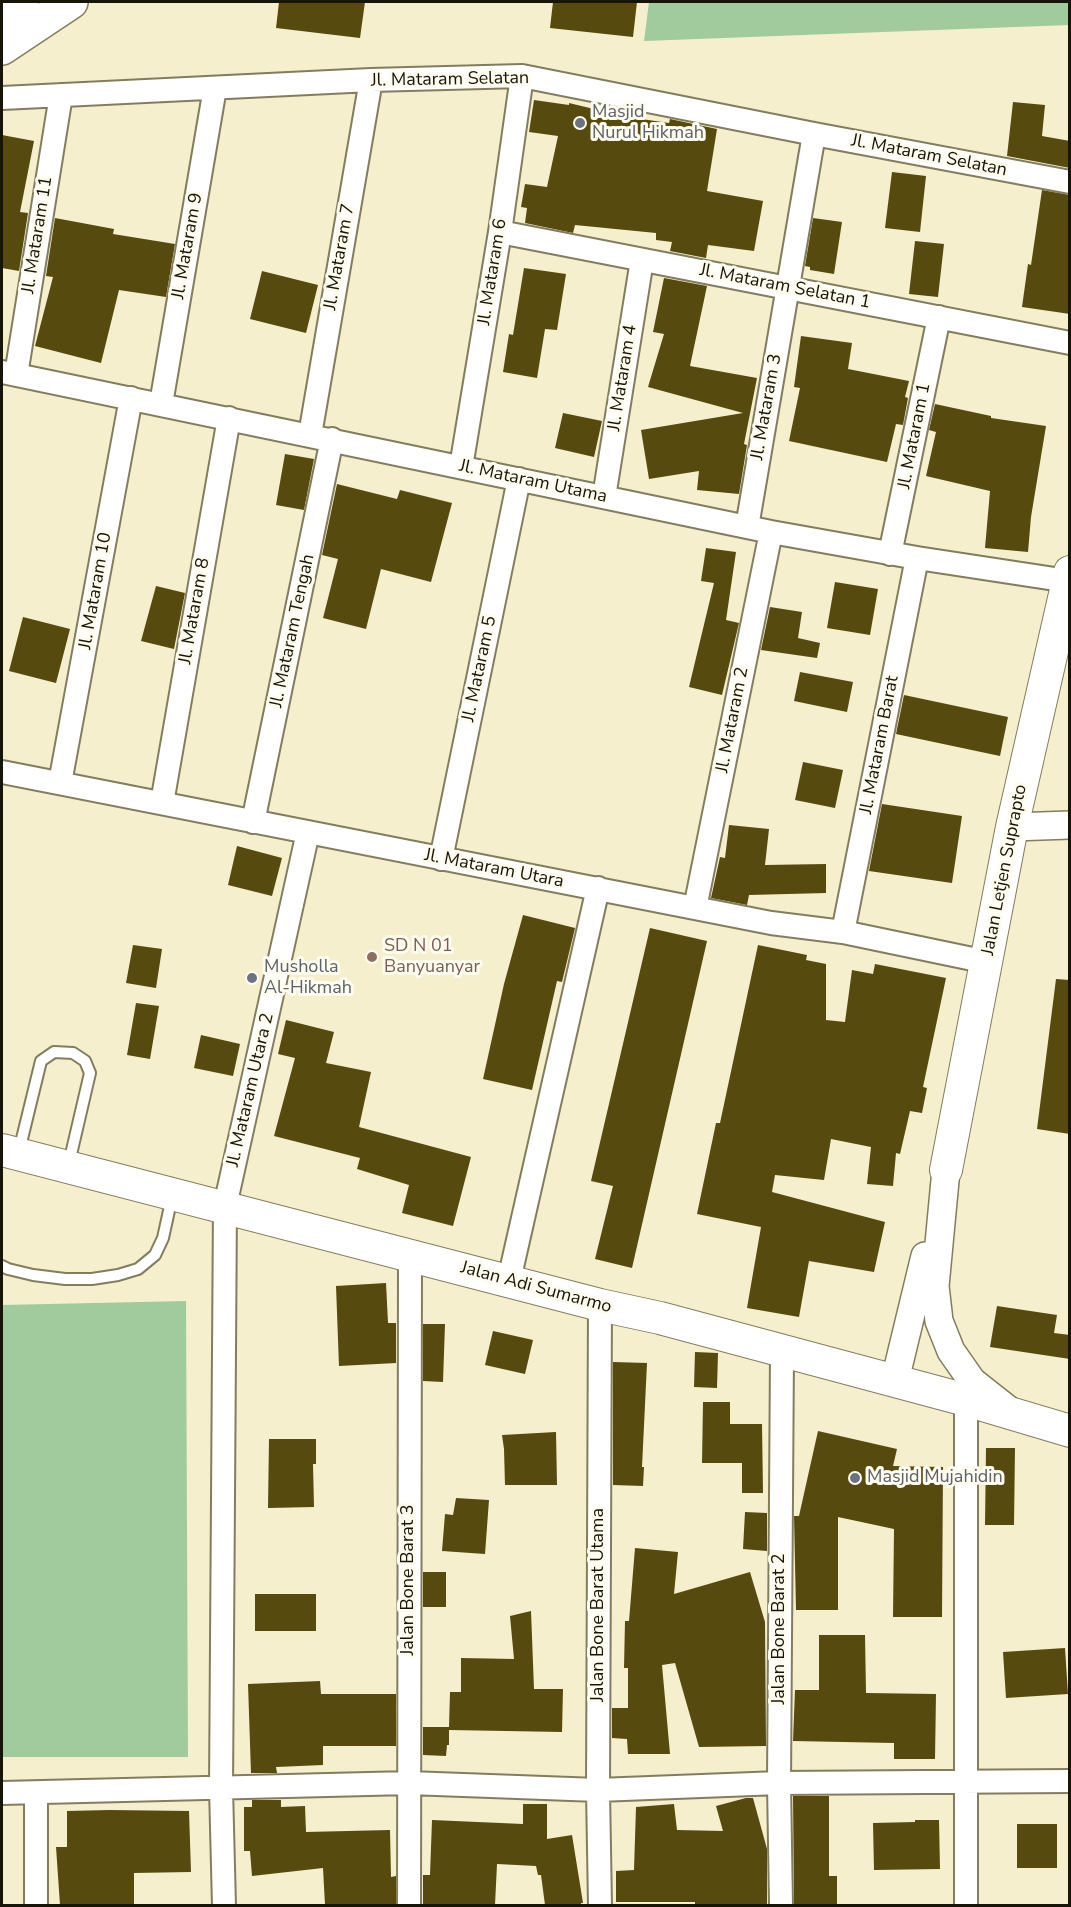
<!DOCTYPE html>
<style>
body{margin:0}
#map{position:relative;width:1071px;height:1907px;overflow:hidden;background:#f5efce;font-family:"Nunito Sans",sans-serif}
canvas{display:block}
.frame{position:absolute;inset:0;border:3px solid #171509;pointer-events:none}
</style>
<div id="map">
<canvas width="1071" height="1907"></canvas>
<div class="frame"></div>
</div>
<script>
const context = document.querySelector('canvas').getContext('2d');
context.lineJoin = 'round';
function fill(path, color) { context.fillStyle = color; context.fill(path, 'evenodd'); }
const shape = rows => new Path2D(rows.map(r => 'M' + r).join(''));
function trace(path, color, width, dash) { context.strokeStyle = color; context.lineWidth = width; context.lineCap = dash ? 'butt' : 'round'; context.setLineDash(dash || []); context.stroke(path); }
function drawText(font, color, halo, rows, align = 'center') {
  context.font = font + ' "Nunito Sans",sans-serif'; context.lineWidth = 6; context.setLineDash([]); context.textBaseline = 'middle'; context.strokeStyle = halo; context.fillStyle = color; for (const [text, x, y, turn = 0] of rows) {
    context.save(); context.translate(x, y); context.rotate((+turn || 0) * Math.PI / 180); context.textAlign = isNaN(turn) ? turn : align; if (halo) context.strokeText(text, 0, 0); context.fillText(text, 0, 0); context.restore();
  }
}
fill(shape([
 [649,2,1069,2,1069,25,644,41],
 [186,1301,188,1757,2,1757,2,1305]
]), '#a1cb9c');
fill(shape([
 [279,2,365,2,360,38,276,28],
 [553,2,637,2,633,37,550,28],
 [534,100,569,105,569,103,594,109,593,112,669,123,670,119,717,129,707,191,763,201,754,251,708,245,706,258,670,251,672,242,656,240,656,233,575,225,573,233,525,223,527,208,521,207,525,184,547,187,558,136,529,132],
 [1013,102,1045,105,1042,136,1070,141,1070,168,1007,156],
 [2,135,34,141,20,212,28,213,19,271,2,268],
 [892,172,926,176,920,232,885,228],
 [1042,190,1070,195,1070,314,1022,307,1028,264,1031,265],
 [55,218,114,229,113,234,175,244,166,297,119,290,101,363,35,346,53,277,46,276],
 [813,218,842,222,834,274,810,270,810,267,805,266],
 [915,241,944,244,938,297,909,294],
 [524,268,566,274,557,330,545,329,537,378,503,372,509,334,513,335],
 [262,271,318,285,306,333,250,319],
 [664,278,707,286,690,366,757,378,744,444,747,445,739,494,697,490,699,471,649,479,641,430,743,413,648,387,664,334,653,332],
 [801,336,852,343,848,369,909,381,905,397,908,398,903,425,896,424,887,462,789,441,800,388,794,387],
 [935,404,991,416,991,418,1046,426,1031,517,1028,552,985,548,990,491,926,476,936,432,929,430],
 [563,413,602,421,594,457,555,448],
 [285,454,314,459,304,510,276,505],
 [337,484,397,499,400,490,452,503,431,582,381,569,366,629,323,618,338,559,322,555],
 [706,548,736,552,726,620,739,623,722,695,689,687,714,583,701,581],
 [835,582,878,589,870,635,827,628],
 [156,586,185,593,174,649,141,641],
 [770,607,802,612,798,638,820,643,817,658,761,650],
 [23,617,70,629,56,683,9,671],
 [800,672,853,682,847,712,794,701],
 [904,695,1008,717,1000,756,896,734],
 [803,762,843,770,835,808,795,800],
 [882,804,962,816,952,883,869,871],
 [729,825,769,829,765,865,826,864,826,893,749,895,747,905,711,898,720,857,725,858],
 [237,846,282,858,272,896,228,885],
 [523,915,575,928,562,982,557,981,532,1090,483,1079,504,984],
 [650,928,707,941,632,1268,595,1259,613,1186,591,1181],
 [133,945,162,949,156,988,126,983],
 [758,945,807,955,806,960,826,964,826,1020,845,1022,852,970,873,974,875,964,946,978,923,1087,927,1088,922,1113,910,1111,900,1154,896,1153,893,1186,867,1184,871,1147,831,1139,824,1180,775,1175,772,1192,885,1222,874,1272,809,1261,799,1317,747,1308,761,1227,697,1214,716,1123,720,1123],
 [1056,979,1070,980,1070,1134,1037,1129],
 [136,1003,159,1006,150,1059,127,1055],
 [286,1020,334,1032,326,1063,371,1072,359,1127,471,1157,453,1226,402,1213,409,1185,357,1169,360,1158,274,1136,295,1058,278,1054],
 [201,1035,240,1044,233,1076,194,1068],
 [386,1283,388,1323,396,1323,396,1363,339,1366,336,1286],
 [997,1306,1057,1315,1054,1333,1070,1335,1070,1359,990,1347],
 [423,1324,445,1324,443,1382,423,1381],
 [493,1331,533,1340,525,1374,485,1365],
 [695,1352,718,1353,717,1388,694,1387],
 [613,1362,647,1363,642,1467,644,1467,643,1486,613,1485],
 [703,1402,730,1402,730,1424,762,1424,763,1493,742,1493,742,1463,702,1463],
 [818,1431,897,1449,893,1466,943,1467,942,1617,893,1617,894,1529,838,1517,838,1610,796,1610,794,1516,799,1516],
 [556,1432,557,1485,505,1485,504,1449,502,1435],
 [269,1439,316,1439,316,1464,313,1464,314,1507,268,1508],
 [986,1448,1015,1448,1014,1525,985,1525],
 [456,1498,489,1500,485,1554,442,1551,445,1514,453,1515],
 [745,1512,767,1513,767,1551,743,1549],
 [635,1548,678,1552,674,1594,750,1572,765,1622,766,1746,699,1747,675,1663,662,1665,670,1754,628,1754,627,1739,612,1738,612,1708,628,1708,628,1668,624,1668,625,1621,629,1621],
 [423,1572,446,1572,446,1607,423,1607],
 [255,1594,316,1594,316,1631,255,1631],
 [531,1611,534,1689,563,1689,562,1732,449,1730,449,1745,447,1745,446,1756,423,1755,423,1727,449,1727,450,1692,461,1692,461,1658,514,1659,510,1616],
 [819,1635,865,1635,866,1693,936,1694,935,1759,894,1759,894,1743,793,1741,795,1690,819,1690],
 [1065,1648,1068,1694,1006,1698,1003,1652],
 [320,1681,321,1694,396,1694,396,1746,323,1746,323,1765,276,1767,277,1773,251,1773,248,1684],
 [793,1796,829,1796,829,1876,837,1876,837,1905,794,1905],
 [746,1798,753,1798,767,1849,767,1905,695,1905,695,1902,616,1902,616,1871,634,1870,636,1807,674,1804,677,1830,723,1831,716,1806],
 [252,1800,281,1800,281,1807,305,1806,306,1832,390,1830,391,1877,396,1876,396,1905,325,1905,323,1868,252,1876,250,1851,244,1851,244,1807,252,1807],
 [523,1804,547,1804,547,1839,572,1835,583,1903,581,1903,581,1905,545,1905,541,1875,538,1875,536,1866,497,1864,495,1905,423,1905,423,1875,430,1875,432,1820,523,1824],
 [110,1810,189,1811,191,1872,134,1873,134,1905,60,1905,56,1847,67,1847,67,1811],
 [915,1820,939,1820,940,1869,874,1870,873,1823,915,1822],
 [1017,1824,1057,1824,1057,1868,1017,1868]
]), '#564a0e');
const service = shape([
 [19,1151,41,1061,54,1052,73,1053,85,1061,90,1073,69,1163],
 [2,1266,8,1269,33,1275,65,1279,92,1279,118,1275,138,1269,155,1255,163,1238,172,1197]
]);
const minor = shape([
 [2,98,371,80,522,76,814,134,1070,182],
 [500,232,1070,343],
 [2,372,771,532,917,558,1068,581],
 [16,375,61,95],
 [161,404,215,88],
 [310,435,371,80],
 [461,467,500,232,522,76],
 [604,497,642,260],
 [747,527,814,134],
 [890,554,939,317],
 [2,772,771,923,843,932,987,962],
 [60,783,131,398],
 [162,803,229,418],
 [253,822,332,439],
 [441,859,519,479],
 [695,908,771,532],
 [843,932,917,558],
 [509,1280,598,888],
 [600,1305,598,1790,600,1906],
 [2,1793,409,1783,598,1790,779,1783,1070,1781],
 [36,1793,36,1906],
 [224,1906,221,1788,225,1206,308,832],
 [409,1906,410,1255],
 [781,1906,779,1783,782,1352],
 [966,1906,966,1400]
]);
const tertiary = shape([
 [1012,827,1070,825],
 [946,1170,935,1286,939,1321,951,1351,972,1381,1010,1411],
 [895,1380,925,1256]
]);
const secondary = shape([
 [2,1150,600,1305,660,1318,966,1400,1070,1431],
 [946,1170,1012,827,1070,572]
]);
const trunk = shape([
 [2,15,22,2],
 [2,48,71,2]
]);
trace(service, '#837d5f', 14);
trace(minor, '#837d5f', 26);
trace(tertiary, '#837d5f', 30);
trace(secondary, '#837d5f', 34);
trace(trunk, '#837d5f', 36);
trace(service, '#fff', 10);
trace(minor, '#fff', 22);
trace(tertiary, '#fff', 27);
trace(secondary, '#fff', 32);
trace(trunk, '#fff', 33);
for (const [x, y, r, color] of [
 [580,123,6,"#6b7280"],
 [372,957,6,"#8d6e63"],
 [252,978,6,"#6b7280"],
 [855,1478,6,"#6b7280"]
]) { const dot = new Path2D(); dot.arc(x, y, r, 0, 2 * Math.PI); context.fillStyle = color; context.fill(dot); trace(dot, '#fefcee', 2); }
drawText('18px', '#171509', '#fefcee', [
 ["Jl. Mataram Selatan",450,80,-1],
 ["Jl. Mataram Selatan",929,156,11],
 ["Jl. Mataram 11",38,235,-81],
 ["Jl. Mataram 9",188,246,-80],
 ["Jl. Mataram 7",340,257,-80],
 ["Jl. Mataram 6",493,272,-81],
 ["Jl. Mataram Selatan 1",785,287,11],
 ["Jl. Mataram 4",623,378,-81],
 ["Jl. Mataram 3",767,407,-80],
 ["Jl. Mataram 1",915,436,-79],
 ["Jl. Mataram Utama",533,482,12],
 ["Jl. Mataram 10",96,591,-80],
 ["Jl. Mataram 8",195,611,-80],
 ["Jl. Mataram Tengah",293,631,-78],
 ["Jl. Mataram 5",480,669,-78],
 ["Jl. Mataram 2",733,720,-79],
 ["Jl. Mataram Barat",880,745,-79],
 ["Jl. Mataram Utara",494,869,11],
 ["Jalan Letjen Suprapto",1005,870,-79],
 ["Jl. Mataram Utara 2",251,1090,-77],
 ["Jalan Adi Sumarmo",536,1288,15],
 ["Jalan Bone Barat 3",409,1580,-90],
 ["Jalan Bone Barat Utama",599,1605,-90],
 ["Jalan Bone Barat 2",780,1629,-90]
]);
drawText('18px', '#5b616d', '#fefcee', [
 ["Masjid",592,113],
 ["Nurul Hikmah",592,134],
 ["Musholla",264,968],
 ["Al-Hikmah",264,989],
 ["Masjid Mujahidin",867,1478]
], 'left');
drawText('18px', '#785e54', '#fefcee', [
 ["SD N 01",384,947],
 ["Banyuanyar",384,968]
], 'left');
</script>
